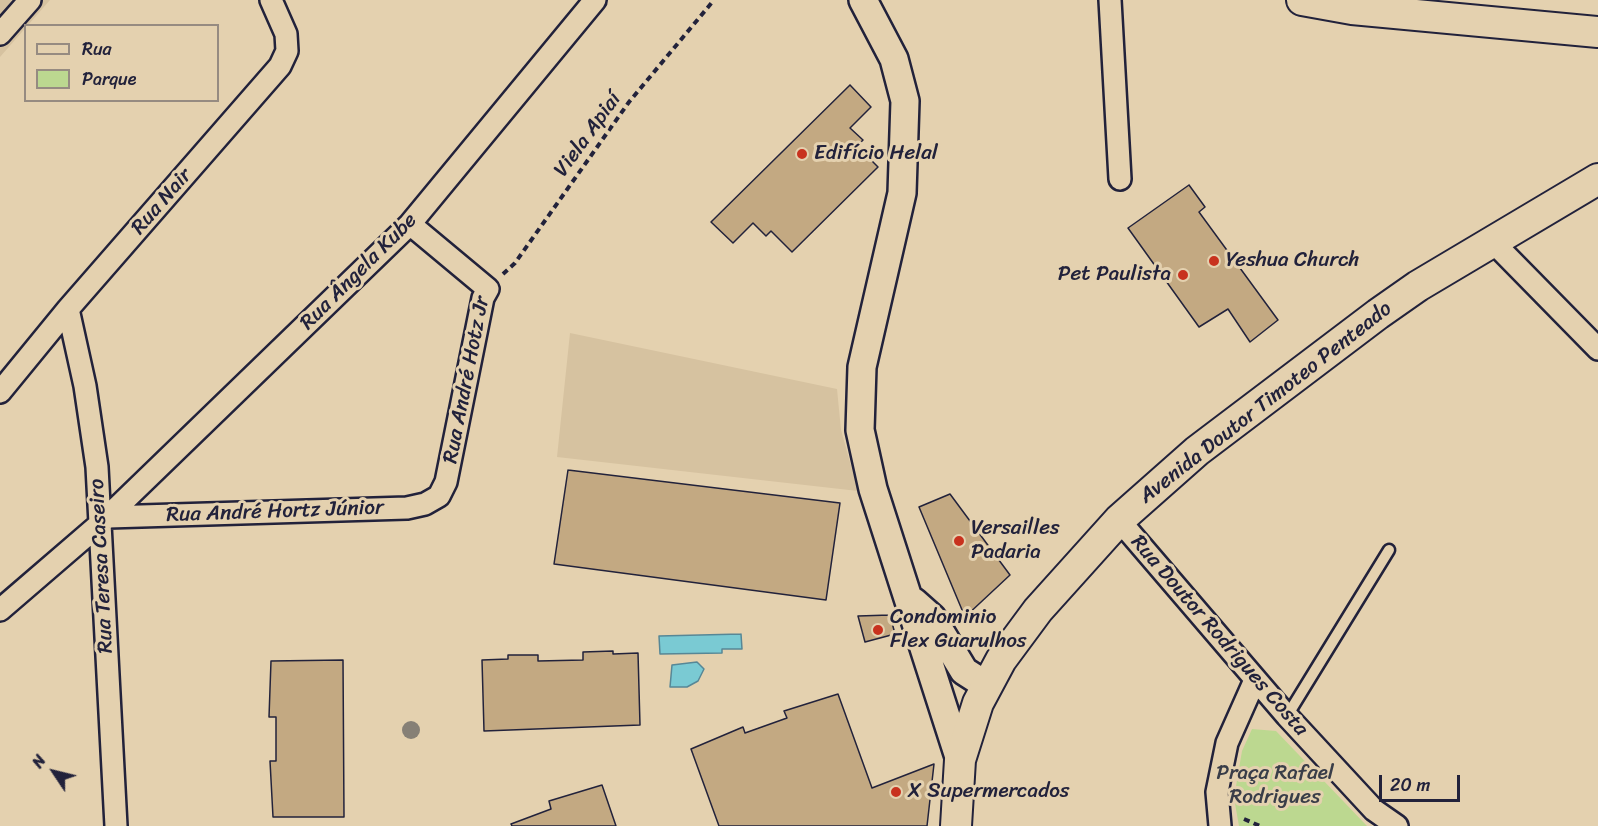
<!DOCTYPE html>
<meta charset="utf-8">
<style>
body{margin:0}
#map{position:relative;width:1598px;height:826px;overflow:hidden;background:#e4d1af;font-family:Sriracha,sans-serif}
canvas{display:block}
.legend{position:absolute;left:24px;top:24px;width:195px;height:78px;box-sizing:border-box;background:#e4d1af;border:2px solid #968b81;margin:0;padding:8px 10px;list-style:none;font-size:18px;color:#22223b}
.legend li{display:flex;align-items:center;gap:12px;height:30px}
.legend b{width:30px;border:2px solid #968b81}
.north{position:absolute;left:24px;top:742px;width:60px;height:60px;-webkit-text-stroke:4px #e4d1af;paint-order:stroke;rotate:305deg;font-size:16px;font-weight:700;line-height:24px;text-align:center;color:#22223b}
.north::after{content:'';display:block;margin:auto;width:21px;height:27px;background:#22223b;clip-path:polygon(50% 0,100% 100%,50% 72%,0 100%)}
.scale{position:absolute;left:1379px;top:775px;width:81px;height:27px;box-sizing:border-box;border:3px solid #22223b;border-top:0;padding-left:8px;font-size:18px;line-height:21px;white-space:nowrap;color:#22223b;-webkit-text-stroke:4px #e4d1af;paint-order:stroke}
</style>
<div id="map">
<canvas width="1598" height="826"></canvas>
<ul class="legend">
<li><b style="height:8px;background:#e4d1af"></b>Rua</li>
<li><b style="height:16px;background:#bcd890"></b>Parque</li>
</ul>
<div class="north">N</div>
<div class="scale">20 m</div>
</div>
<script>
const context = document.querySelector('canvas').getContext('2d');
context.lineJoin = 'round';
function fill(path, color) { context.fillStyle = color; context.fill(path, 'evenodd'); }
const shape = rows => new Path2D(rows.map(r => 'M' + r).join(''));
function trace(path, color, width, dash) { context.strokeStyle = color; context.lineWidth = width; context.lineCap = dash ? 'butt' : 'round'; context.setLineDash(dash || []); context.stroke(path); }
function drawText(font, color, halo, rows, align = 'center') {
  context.font = font + ' Sriracha,sans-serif'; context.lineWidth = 6; context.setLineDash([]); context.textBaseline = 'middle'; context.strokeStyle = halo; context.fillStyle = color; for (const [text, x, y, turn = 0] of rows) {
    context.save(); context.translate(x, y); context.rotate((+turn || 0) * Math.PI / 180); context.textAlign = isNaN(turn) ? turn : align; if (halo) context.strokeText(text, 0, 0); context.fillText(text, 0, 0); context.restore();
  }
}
fill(shape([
 [0,0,50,0,0,57],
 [570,333,837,389,841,430,858,491,557,457]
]), '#d6c2a0');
fill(shape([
 [1252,729,1276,731,1367,826,1239,826,1234,798,1242,751]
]), '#bcd890');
const water = shape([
 [741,634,742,649,722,649,722,653,660,654,659,636,741,634],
 [697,662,704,669,698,681,687,687,670,687,672,665,697,662]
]);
fill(water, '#7acad3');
trace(water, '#578796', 1.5);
const building = shape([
 [850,85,871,107,850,128,863,140,857,146,878,167,792,252,771,231,766,236,753,223,733,243,711,222,850,85],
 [1189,185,1205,207,1199,212,1278,320,1250,342,1228,309,1199,327,1128,228,1189,185],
 [568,470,840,503,826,600,554,564,568,470],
 [950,494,1010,575,965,617,919,507,950,494],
 [890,615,895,634,865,642,858,616,890,615],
 [613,651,613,654,638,653,640,725,484,731,482,660,508,659,508,655,538,655,538,661,583,660,583,652,613,651],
 [343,660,344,817,273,817,270,761,276,761,276,717,269,717,271,661,343,660],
 [838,694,872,788,934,764,927,826,719,826,691,749,743,727,745,733,787,718,784,711,838,694],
 [602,785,616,826,512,826,511,824,551,809,549,801,602,785]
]);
fill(building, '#c3a982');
trace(building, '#22223b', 1.5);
const service = shape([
 [1287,716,1389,550]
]);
const minor = shape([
 [1110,0,1120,179],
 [0,34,30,0],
 [1492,241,1598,349],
 [68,309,85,386,97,467,116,826],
 [0,392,68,309,280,66,287,51,286,34,271,0],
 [108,517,407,508,425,504,439,496,446,482,483,298,488,289,410,224],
 [1119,520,1287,716,1374,810,1397,826],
 [0,610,101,523,410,224,595,0],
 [1220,826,1217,792,1227,743,1255,680]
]);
const tertiary = shape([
 [863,0,894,59,905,101,902,193,862,367,860,430,873,489,960,760],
 [914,602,932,618,964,671,978,680,991,678]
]);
const secondary = shape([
 [1302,0,1352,9,1598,32],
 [956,826,960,760,978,703,1001,660,1038,610,1119,520,1197,451,1378,314,1418,286,1598,179]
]);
trace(service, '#22223b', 15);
trace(minor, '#22223b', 26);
trace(tertiary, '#22223b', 32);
trace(secondary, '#22223b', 34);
trace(shape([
 [503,274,515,263,629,102,714,0],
 [1244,819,1260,826]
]), '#22223b', 4, [6, 4.5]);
trace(service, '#e4d1af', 10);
trace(minor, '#e4d1af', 21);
trace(tertiary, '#e4d1af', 27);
trace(secondary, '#e4d1af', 30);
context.fillStyle = '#868076';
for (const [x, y] of [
 [411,730]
]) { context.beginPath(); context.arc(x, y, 9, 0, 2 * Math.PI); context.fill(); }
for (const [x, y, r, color] of [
 [802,154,6,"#c8321e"],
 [1214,261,6,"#c8321e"],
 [1183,275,6,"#c8321e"],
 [959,541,6,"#c8321e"],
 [878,630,6,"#c8321e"],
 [896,792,6,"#c8321e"]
]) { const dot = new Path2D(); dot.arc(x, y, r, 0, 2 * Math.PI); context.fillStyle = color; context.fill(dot); trace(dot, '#e4d1af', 2); }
drawText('21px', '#22223b', '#e4d1af', [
 ["Viela Apiaí",588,135,-54],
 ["Rua Nair",162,202,-49],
 ["Rua Ângela Kube",359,272,-45],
 ["Rua André Hotz Jr",467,380,-79],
 ["Avenida Doutor Timoteo Penteado",1266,403,-38],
 ["Rua André Hortz Júnior",275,512,-2],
 ["Rua Teresa Caseiro",102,566,-93],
 ["Rua Doutor Rodrigues Costa",1219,636,49]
]);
drawText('21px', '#22223b', '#e4d1af', [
 ["Edifício Helal",814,154],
 ["Yeshua Church",1226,261],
 ["Pet Paulista",1171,275,"right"],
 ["Versailles",971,529],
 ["Padaria",971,553],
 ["Condominio",890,618],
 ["Flex Guarulhos",890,642],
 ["X Supermercados",908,792]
], 'left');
drawText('21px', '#393d48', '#e4d1af', [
 ["Praça Rafael",1275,774],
 ["Rodrigues",1275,798]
]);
</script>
